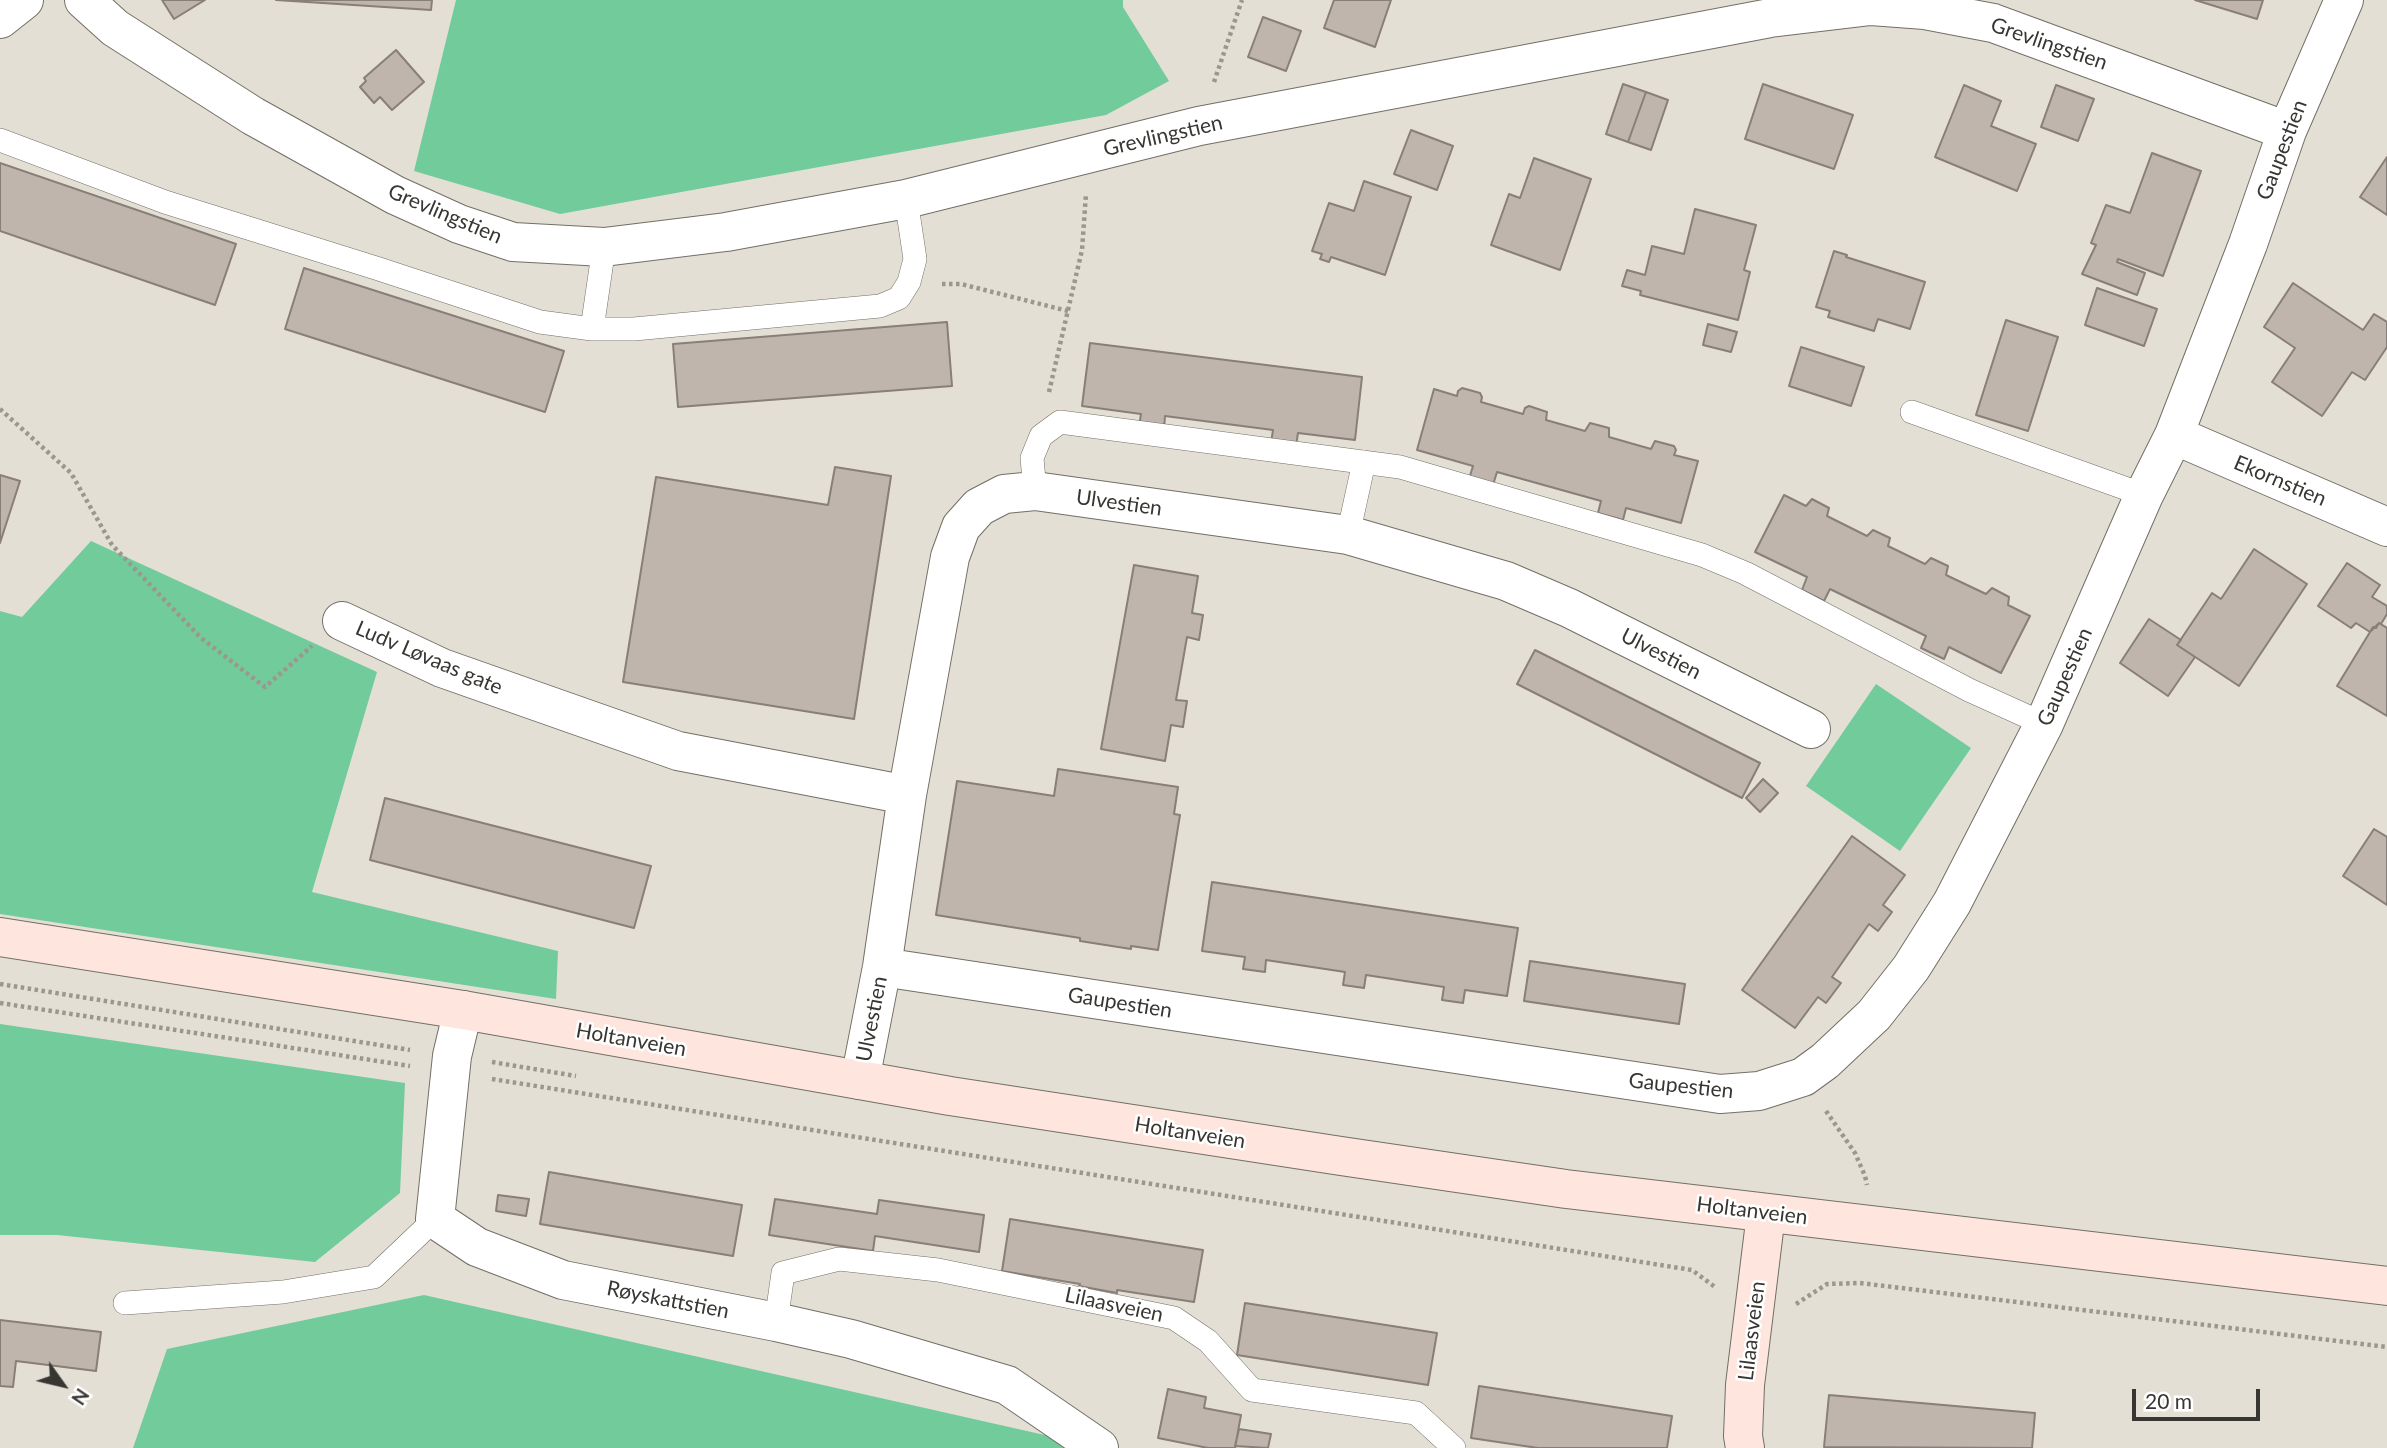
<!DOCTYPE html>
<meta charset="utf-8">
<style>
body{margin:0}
#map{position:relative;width:2387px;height:1448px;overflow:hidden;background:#e4dfd4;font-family:Lato,sans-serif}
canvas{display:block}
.north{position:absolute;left:28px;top:1350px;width:70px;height:70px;-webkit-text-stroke:5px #fff;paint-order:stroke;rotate:124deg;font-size:19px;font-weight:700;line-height:28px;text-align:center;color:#383632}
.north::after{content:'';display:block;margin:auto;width:24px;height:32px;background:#383632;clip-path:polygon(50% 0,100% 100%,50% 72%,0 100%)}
.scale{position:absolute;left:2132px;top:1389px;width:128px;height:32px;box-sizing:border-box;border:4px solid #383632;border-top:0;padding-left:9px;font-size:21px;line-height:24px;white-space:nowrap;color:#383632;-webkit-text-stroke:5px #fff;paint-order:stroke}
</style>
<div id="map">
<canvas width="2387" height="1448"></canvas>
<div class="north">N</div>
<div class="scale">20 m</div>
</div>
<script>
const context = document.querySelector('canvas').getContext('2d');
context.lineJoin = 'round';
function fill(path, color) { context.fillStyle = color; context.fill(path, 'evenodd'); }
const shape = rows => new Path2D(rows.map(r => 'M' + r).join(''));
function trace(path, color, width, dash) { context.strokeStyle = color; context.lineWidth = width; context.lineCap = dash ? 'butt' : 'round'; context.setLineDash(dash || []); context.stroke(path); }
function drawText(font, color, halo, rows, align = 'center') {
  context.font = font + ' Lato,sans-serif'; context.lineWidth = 5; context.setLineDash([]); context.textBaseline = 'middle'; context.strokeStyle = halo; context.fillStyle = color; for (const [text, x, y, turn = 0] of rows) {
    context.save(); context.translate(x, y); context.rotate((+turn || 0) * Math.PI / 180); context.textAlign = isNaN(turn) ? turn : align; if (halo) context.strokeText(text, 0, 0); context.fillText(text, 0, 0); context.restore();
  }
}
fill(shape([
 [456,0,1123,0,1123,7,1169,81,1106,115,560,214,414,171],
 [91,541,377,672,312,892,558,951,556,999,0,914,0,611,22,617],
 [1876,684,1971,748,1900,851,1806,786],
 [0,1024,405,1083,400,1193,315,1262,57,1235,0,1235],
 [424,1295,1049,1436,1064,1448,133,1448,167,1349]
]), '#71cb9a');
const building = shape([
 [162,0,205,0,174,19,162,0],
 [276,0,432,0,431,10,276,0],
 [1334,0,1391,0,1375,47,1324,28,1334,0],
 [2195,0,2263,0,2257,19,2195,0],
 [1263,17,1301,31,1286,71,1248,57,1263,17],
 [396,50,424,82,392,110,380,97,374,103,360,87,366,81,364,78,396,50],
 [1623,84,1646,92,1628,142,1606,134,1623,84],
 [1763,84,1853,115,1834,169,1745,139,1763,84],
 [1964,85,2001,101,1991,126,2036,144,2017,191,1935,157,1964,85],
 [2056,85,2094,99,2078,141,2041,127,2056,85],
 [1646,92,1668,100,1651,150,1628,142,1646,92],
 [1411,130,1453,146,1437,190,1394,174,1411,130],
 [2152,153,2201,171,2163,276,2118,259,2117,262,2145,273,2137,295,2082,274,2096,245,2091,243,2106,205,2130,213,2152,153],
 [2387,157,2387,215,2360,197,2387,157],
 [1534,158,1591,179,1560,270,1491,245,1509,194,1520,198,1534,158],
 [0,163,236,244,215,305,0,231,0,163],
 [1364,181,1411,197,1385,275,1331,257,1329,262,1320,259,1322,254,1312,251,1329,203,1354,211,1364,181],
 [1695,209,1756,225,1744,270,1750,272,1738,320,1640,295,1641,291,1622,286,1627,270,1645,275,1652,246,1684,254,1695,209],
 [1834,251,1847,255,1846,257,1925,282,1910,329,1878,319,1874,331,1828,317,1830,311,1816,307,1834,251],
 [304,268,564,351,545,412,285,329,304,268],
 [2293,283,2363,330,2374,314,2387,322,2387,347,2365,380,2352,372,2322,416,2272,382,2295,348,2264,327,2293,283],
 [2097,288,2157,309,2144,346,2085,325,2097,288],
 [2006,320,2058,337,2028,431,1976,415,2006,320],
 [947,322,952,386,678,407,673,344,947,322],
 [1708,324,1737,332,1731,352,1703,345,1708,324],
 [1090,343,1362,377,1355,440,1298,433,1296,446,1271,443,1273,430,1165,416,1164,429,1139,426,1141,414,1082,406,1090,343],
 [1801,347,1864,367,1851,406,1789,386,1801,347],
 [1462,388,1480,393,1482,397,1481,402,1523,414,1525,408,1529,406,1547,412,1546,420,1585,431,1590,423,1609,428,1609,437,1651,449,1655,441,1674,446,1676,450,1674,455,1698,461,1681,523,1626,508,1623,520,1598,513,1601,501,1497,472,1493,485,1469,479,1473,466,1417,450,1434,389,1457,396,1458,391,1462,388],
 [835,467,891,476,854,719,623,682,656,477,828,505,835,467],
 [0,475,20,481,0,543,0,475],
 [1784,495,1806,506,1812,499,1829,508,1827,516,1867,536,1873,530,1890,538,1888,546,1925,564,1931,558,1948,566,1946,575,1986,594,1992,588,2009,597,2008,605,2030,616,2001,673,1949,647,1944,659,1921,648,1926,636,1830,589,1824,601,1802,590,1807,577,1755,552,1784,495],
 [2254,549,2307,584,2239,686,2177,645,2212,593,2221,599,2254,549],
 [2347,563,2380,585,2372,597,2387,606,2387,614,2381,624,2379,623,2376,628,2373,627,2370,632,2356,623,2351,628,2318,606,2347,563],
 [1134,565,1198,576,1192,613,1203,615,1199,640,1187,637,1176,700,1187,701,1183,727,1171,725,1165,761,1101,749,1134,565],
 [2149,619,2181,640,2177,645,2195,657,2168,696,2120,663,2149,619],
 [2379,623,2387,628,2387,716,2337,686,2370,632,2379,623],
 [1535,650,1760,763,1742,798,1517,684,1535,650],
 [1058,769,1178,787,1174,814,1180,815,1158,950,1131,946,1131,949,1080,941,1080,938,936,915,957,781,1054,796,1058,769],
 [1763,779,1778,793,1760,812,1746,798,1763,779],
 [385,798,651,866,634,928,370,860,385,798],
 [2374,829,2387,837,2387,905,2343,876,2374,829],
 [1852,836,1905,875,1883,905,1892,912,1878,931,1869,924,1832,977,1841,983,1826,1003,1818,997,1795,1028,1742,990,1852,836],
 [1212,882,1518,928,1507,996,1465,990,1463,1003,1442,1000,1444,987,1366,975,1364,988,1343,985,1345,972,1266,960,1265,972,1243,969,1245,957,1202,951,1212,882],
 [1530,961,1685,984,1679,1024,1524,1001,1530,961],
 [549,1172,742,1205,733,1256,540,1224,549,1172],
 [498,1195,529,1199,526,1216,496,1211,498,1195],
 [775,1199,877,1214,879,1200,984,1215,979,1252,875,1236,873,1251,769,1235,775,1199],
 [1010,1219,1203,1250,1194,1302,1117,1290,1117,1293,1079,1286,1080,1284,1002,1271,1010,1219],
 [1245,1303,1437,1333,1428,1385,1237,1355,1245,1303],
 [0,1320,101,1332,96,1371,16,1361,13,1387,0,1386,0,1320],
 [1479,1386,1672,1416,1667,1448,1538,1448,1471,1438,1479,1386],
 [1168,1389,1206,1397,1204,1408,1241,1415,1235,1448,1208,1448,1158,1438,1168,1389],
 [1829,1395,2035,1413,2032,1448,1824,1447,1829,1395],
 [1239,1429,1271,1434,1268,1448,1235,1446,1239,1429]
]);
fill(building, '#bfb5ad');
trace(building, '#887f78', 2);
const lane = shape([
 [0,140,165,202,379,269,540,322,592,329,634,329,880,306,899,298,909,282,915,259,906,199],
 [592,329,604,247],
 [1912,412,2144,495],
 [1035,491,1032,458,1041,436,1060,422,1400,467,1702,555,1745,573,1969,690,2044,724],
 [1348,535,1364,462],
 [125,1303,283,1292,374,1277,435,1219],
 [776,1322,783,1273,839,1259,938,1270,1174,1318,1208,1341,1252,1390,1416,1413,1454,1448]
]);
const street = shape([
 [84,0,115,28,253,116,395,195,459,224,513,242,604,247,726,232,906,199,1199,126,1770,18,1871,6,1925,10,1993,23,2287,131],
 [0,19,24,0],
 [2174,435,2387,527],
 [342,621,442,668,678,751,907,795],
 [882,967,1720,1094,1759,1091,1803,1077,1825,1061,1874,1015,1911,968,1952,903,2044,724,2144,495,2174,435,2248,244,2287,131,2344,0],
 [463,1010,452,1056,435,1219,477,1247,563,1280,776,1322,851,1339,1007,1385,1099,1448],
 [860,1080,882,967,907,795,950,557,961,527,979,507,1004,494,1035,491,1348,535,1506,581,1569,608,1811,729]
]);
const secondary = shape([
 [0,937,463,1010,950,1096,1341,1156,1566,1189,2387,1286],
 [1745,1448,1743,1436,1745,1385,1766,1214]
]);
trace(lane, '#736f65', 24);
trace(street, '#736f65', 40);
trace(secondary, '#736f65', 40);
trace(shape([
 [1214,82,1242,0],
 [942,284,961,284,1068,311],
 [1049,392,1082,250,1086,194],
 [0,409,71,473,112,545,201,638,265,687,312,646],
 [0,984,410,1050],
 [0,1003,410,1066],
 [492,1062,576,1076],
 [492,1079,1692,1270,1715,1287],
 [1826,1111,1855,1153,1865,1176,1867,1185],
 [1796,1304,1827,1284,1860,1283,2387,1347]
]), '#9b978f', 4.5, [3.5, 3.5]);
trace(lane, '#fff', 23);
trace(street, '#fff', 38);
trace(secondary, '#fee6de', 38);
drawText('21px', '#383632', '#fff', [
 ["Grevlingstien",2049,44,19],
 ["Grevlingstien",1163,136,-13],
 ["Gaupestien",2282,150,-69],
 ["Grevlingstien",445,214,23],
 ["Ekornstien",2280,481,23],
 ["Ulvestien",1119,503,8],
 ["Ulvestien",1661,654,27],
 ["Ludv Løvaas gate",429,658,23],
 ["Gaupestien",2065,677,-66],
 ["Gaupestien",1120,1003,9],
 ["Ulvestien",872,1019,-79],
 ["Holtanveien",631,1040,10],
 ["Gaupestien",1681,1086,6],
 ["Holtanveien",1190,1133,9],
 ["Holtanveien",1752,1211,7],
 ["Røyskattstien",668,1300,11],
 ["Lilaasveien",1114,1305,12],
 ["Lilaasveien",1752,1331,-83]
]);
</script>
